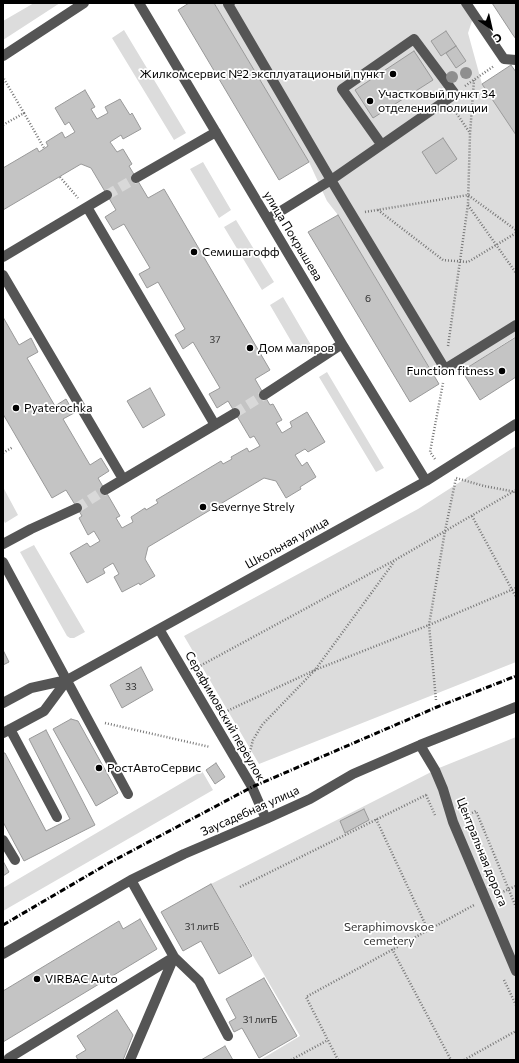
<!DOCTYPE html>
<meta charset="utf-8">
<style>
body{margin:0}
#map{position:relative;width:519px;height:1063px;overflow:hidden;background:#fff;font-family:Commissioner,sans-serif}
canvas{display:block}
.frame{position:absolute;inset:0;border:4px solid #000;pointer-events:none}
.north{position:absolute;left:471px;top:8px;width:40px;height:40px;-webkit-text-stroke:3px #fff;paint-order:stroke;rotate:146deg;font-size:11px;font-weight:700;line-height:16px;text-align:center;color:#000}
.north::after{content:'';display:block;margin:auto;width:14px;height:18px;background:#000;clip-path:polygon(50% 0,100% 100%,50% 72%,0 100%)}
</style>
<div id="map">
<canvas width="519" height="1063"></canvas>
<div class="frame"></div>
<div class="north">С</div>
</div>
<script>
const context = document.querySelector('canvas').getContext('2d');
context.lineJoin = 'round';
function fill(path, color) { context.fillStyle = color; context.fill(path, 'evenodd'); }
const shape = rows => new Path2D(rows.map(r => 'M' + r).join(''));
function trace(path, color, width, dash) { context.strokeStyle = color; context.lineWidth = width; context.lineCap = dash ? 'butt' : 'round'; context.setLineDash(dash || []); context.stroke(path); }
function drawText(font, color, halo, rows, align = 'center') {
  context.font = font + ' Commissioner,sans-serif'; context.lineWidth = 3.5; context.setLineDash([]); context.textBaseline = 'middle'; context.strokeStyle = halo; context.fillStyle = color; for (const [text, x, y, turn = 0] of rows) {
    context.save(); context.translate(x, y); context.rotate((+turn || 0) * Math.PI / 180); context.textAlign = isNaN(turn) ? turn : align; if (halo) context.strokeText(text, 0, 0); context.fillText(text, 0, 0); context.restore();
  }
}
fill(shape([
 [34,3,60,3,3,40,3,21],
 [214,3,471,3,475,12,468,33,482,84,516,135,516,336,462,371,434,375,338,215,327,201,309,162],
 [124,30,186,133,174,140,112,38],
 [203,162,231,210,219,218,190,169],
 [236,220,274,282,262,290,224,227],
 [283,297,311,345,298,353,270,305],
 [327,372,384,468,376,472,319,377],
 [516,446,516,662,259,764,184,636,418,509],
 [3,487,18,515,5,523,3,519],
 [34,545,85,632,74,638,70,638,67,636,20,552],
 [516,737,516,1060,260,1060,300,1036,211,884,439,768],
 [202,771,213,790,3,911,3,888]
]), '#dcdcdc');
const building = shape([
 [189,3,214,3,309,162,279,180,178,10,189,3],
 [492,3,516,3,516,39,513,35,492,3],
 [446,31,456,46,441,56,431,41,446,31],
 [456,46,466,61,456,68,446,53,456,46],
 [414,51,433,80,373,118,355,90,414,51],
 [511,65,516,72,516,135,482,84,511,65],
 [85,90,95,107,91,109,97,119,108,113,105,107,120,99,130,115,132,113,141,129,123,139,121,135,110,142,117,152,123,149,132,164,129,166,148,198,164,189,270,370,255,379,270,405,273,404,282,420,276,423,282,433,292,427,290,422,307,412,325,442,308,452,305,449,295,455,302,466,307,462,316,477,300,487,301,489,286,498,276,481,264,478,148,547,145,559,155,576,140,585,139,583,122,592,114,577,119,574,113,563,103,569,105,573,87,583,70,553,87,543,90,547,100,541,94,531,88,535,79,518,82,516,66,490,52,498,3,414,3,317,19,345,31,338,38,352,27,358,55,406,66,399,74,413,63,419,90,465,101,458,109,471,98,478,120,516,116,518,122,528,133,522,131,517,145,508,146,510,158,503,156,500,221,461,223,464,232,459,231,457,247,448,249,452,260,446,254,436,250,438,228,401,217,408,209,394,220,388,193,342,183,349,175,335,185,329,158,282,147,288,139,274,150,268,124,224,113,230,105,217,116,210,91,168,81,164,3,210,3,168,37,148,39,152,48,146,46,142,62,132,65,138,75,132,69,122,65,125,55,108,85,90],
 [443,138,457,159,436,174,422,152,443,138],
 [338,215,439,384,410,402,308,232,338,215],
 [516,337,516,377,480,400,462,371,516,337],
 [150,388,165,415,143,428,127,401,150,388],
 [3,650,9,662,3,665,3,650],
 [141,667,153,690,122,708,110,685,141,667],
 [71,719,78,721,118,793,96,806,53,729,71,719],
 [46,730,95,825,24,861,3,822,3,753,5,753,46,831,70,819,29,739,46,730],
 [216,763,225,777,215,784,206,770,216,763],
 [364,809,369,820,345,833,340,821,364,809],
 [3,861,9,872,3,876,3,861],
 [211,884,252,956,219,974,201,941,183,951,161,912,211,884],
 [140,919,157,949,3,1042,3,991,119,921,123,929,140,919],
 [264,978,297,1036,259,1058,242,1028,234,1032,229,1022,236,1018,226,999,264,978],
 [117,1010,133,1035,123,1060,78,1060,76,1056,86,1050,77,1036,117,1010],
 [225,1046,233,1060,201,1060,225,1046]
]);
fill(building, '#c4c4c4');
trace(building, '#999', 1);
trace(shape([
 [107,195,136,178],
 [235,413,264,395],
 [77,508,105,490]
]), '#d9d9d9', 10, [10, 5]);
trace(shape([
 [465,86,494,66],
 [455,111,470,133],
 [24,113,44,148],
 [3,125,24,113,4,79],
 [60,177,78,198],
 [468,205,516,273],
 [378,210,443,260,468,262,516,233],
 [365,212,468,195,516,230],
 [448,346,468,204,470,134,474,80],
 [3,453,13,447],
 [435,459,430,452,443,383],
 [472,516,516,597],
 [198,667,395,560,516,490],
 [436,700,429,625,445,531,456,478,484,486,516,492],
 [225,712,315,670,429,625,516,588],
 [105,723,210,747],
 [249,755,253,740,262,725,315,670,394,562],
 [426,795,435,815],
 [464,817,476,811,516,907],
 [376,819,428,930],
 [240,887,428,794],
 [498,894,516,886],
 [392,949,451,1060],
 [504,980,516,1005],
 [291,1060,328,1040],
 [338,1060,306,997,474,905],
 [464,1060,516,1031]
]), '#777', 2.5, [1, 2]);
trace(shape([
 [139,3,342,344,426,481],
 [230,3,228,4,331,180,445,369,516,325],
 [466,3,504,59,516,60],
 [3,56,84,3],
 [136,178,216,132],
 [87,207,215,425],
 [268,219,331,180,455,94,414,39,342,89,381,144],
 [3,257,107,195],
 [3,275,123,479],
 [264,395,342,344],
 [105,490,235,413],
 [3,544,31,529,77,508],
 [3,562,128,794],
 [159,629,252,787,266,819],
 [3,703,31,688,67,680,426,481,516,424],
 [10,729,57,817],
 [3,733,44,711,67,680],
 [420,745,435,770,443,789,453,822,516,971],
 [3,840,15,860],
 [3,954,131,880,184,854,266,819,310,799,353,774,420,745,516,707],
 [10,1060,9,1058,174,957,131,880],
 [130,1060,174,957,199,981,228,1036]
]), '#555', 10);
trace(shape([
 [3,925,109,863,252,787,437,707,516,676]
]), '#000', 3, [6, 2, 1, 2]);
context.fillStyle = '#8f8f8f';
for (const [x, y] of [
 [466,73],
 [452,77]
]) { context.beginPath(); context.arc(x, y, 6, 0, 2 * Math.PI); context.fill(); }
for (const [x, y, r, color] of [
 [393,74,4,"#000"],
 [370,101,4,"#000"],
 [194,252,4,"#000"],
 [250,348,4,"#000"],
 [502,371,4,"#000"],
 [16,408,4,"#000"],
 [203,507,4,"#000"],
 [99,768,4,"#000"],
 [37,979,4,"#000"]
]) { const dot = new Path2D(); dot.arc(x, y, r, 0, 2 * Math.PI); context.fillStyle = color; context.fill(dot); trace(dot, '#fff', 1.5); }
drawText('10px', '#313131', null, [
 ["6",368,299],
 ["37",215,340],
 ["33",131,687],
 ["31 литБ",202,927],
 ["31 литБ",260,1020]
]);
drawText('12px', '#000', '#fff', [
 ["Жилкомсервис №2 эксплуатационый пункт",385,74,"right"],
 ["Участковый пункт 34",378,94],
 ["отделения полиции",378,108],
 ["Семишагофф",202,252],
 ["Дом маляров",258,348],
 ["Function fitness",494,371,"right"],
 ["Pyaterochka",24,408],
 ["Severnye Strely",211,507],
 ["РостАвтоСервис",107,768],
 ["VIRBAC Auto",45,979]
], 'left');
drawText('12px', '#000', '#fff', [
 ["улица Покрышева",293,236,59],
 ["Школьная улица",287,543,-29],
 ["Серафимовский переулок",225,716,60],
 ["Заусадебная улица",250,811,-24],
 ["Центральная дорога",482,852,68]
]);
drawText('12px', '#333', '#fff', [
 ["Seraphimovskoe",389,927],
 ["cemetery",389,941]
]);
</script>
